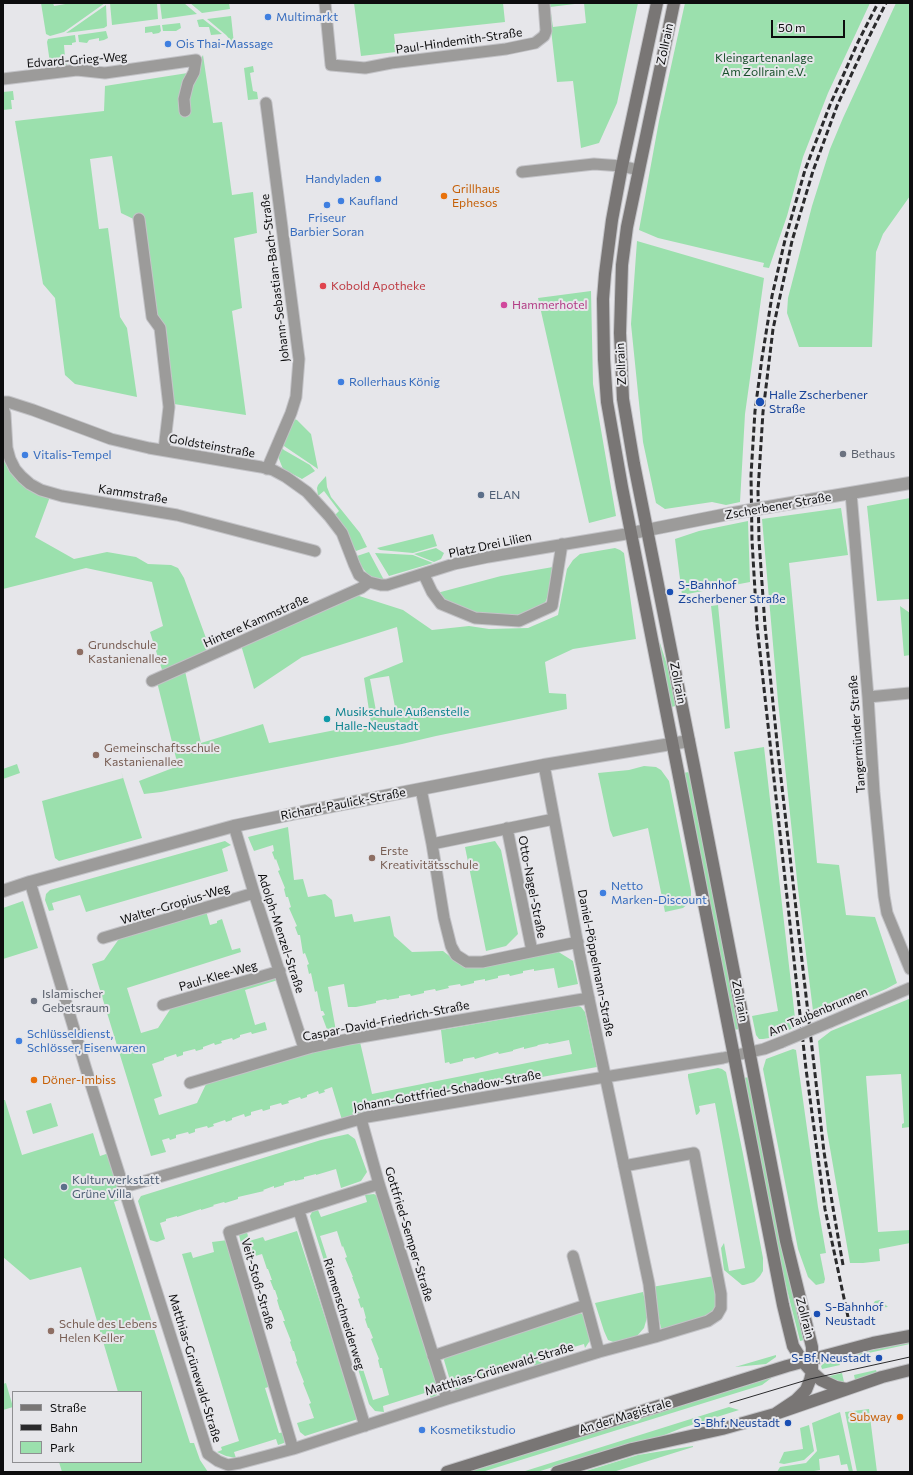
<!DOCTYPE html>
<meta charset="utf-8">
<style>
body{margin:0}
#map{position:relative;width:913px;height:1475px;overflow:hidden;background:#e6e6ea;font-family:Commissioner,sans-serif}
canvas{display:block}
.frame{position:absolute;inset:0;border:4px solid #0d0d0e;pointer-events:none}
.legend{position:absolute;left:12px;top:1391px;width:130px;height:72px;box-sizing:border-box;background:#e6e6ea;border:1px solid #8f8f92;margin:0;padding:5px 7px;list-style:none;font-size:12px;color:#0d0d0e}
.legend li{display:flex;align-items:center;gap:8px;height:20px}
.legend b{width:20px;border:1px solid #8f8f92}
.scale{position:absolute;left:771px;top:20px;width:74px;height:18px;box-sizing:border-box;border:2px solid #0d0d0e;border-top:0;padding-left:5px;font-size:12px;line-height:14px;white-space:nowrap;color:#0d0d0e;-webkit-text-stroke:3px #e6e6ea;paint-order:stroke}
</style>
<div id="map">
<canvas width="913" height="1475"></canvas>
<div class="frame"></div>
<ul class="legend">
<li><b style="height:5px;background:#797675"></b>Straße</li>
<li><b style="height:5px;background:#2a2a2c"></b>Bahn</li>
<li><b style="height:11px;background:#9be0ad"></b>Park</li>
</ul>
<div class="scale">50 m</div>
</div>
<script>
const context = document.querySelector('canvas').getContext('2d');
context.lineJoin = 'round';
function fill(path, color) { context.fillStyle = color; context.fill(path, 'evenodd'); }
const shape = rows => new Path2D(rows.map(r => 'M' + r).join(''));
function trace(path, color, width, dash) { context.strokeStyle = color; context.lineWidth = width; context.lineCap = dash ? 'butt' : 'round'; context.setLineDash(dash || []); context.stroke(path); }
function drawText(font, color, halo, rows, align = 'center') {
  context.font = font + ' Commissioner,sans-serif'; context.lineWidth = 4; context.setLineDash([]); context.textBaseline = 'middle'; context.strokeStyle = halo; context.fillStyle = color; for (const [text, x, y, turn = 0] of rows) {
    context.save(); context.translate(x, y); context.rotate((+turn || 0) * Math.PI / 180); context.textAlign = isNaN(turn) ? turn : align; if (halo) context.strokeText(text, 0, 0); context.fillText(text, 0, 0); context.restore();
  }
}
fill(shape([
 [41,3,53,3,54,6,71,3,105,3,64,32,50,36,46,34],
 [110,3,157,3,158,19,112,25],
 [160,3,184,3,197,14,162,19],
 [190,3,229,3,230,9,202,13],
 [354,3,503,3,505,22,394,34,396,52,361,56],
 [548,3,550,4,583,3,550,7,553,27,586,23,584,3,638,3,617,103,599,143,581,148,573,81,557,82],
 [685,3,870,3,828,93,803,157,787,216,769,268,763,267,764,263,658,238,639,230,659,121],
 [896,3,910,3,910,196,883,234,876,252,872,347,799,347,787,313,788,298,812,206,830,149,843,118],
 [106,5,107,26,104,28,66,33],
 [231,16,234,44,226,35,207,19],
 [203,19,222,34,211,35,209,27,199,27,197,20],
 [180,23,181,28,176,31,163,31,162,25],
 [160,25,161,31,159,33,153,34,152,32,145,33,145,27],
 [106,31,108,38,104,40,99,41,99,38,89,40,87,43,79,42,78,35],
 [75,35,76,42,72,43,72,45,64,45,65,57,67,66,53,67,50,63,47,42,48,39],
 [203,55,213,123,222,122,232,195,253,192,257,233,234,238,242,308,232,311,246,415,174,404,154,310,144,224,121,213,112,156,90,159,99,229,108,228,120,317,127,328,137,397,75,384,65,375,55,298,43,284,15,121,104,111,105,86,194,72],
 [253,66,254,72,250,73,253,91,257,92,258,99,248,100,244,68],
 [13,91,14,100,11,100,12,109,3,110,3,92],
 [637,241,764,278,745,414,740,502,726,505,712,502,665,509,656,503,643,442,631,324],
 [591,291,593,384,616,516,589,523,538,298],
 [292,418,297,420,311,434,318,469,281,444],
 [3,419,15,469,51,494,35,537,74,559,107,552,136,557,148,564,171,565,178,568,184,578,210,649,163,673,150,632,163,626,152,582,86,568,3,589],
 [280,446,284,450,310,465,315,471,302,479,283,469,279,459,278,451],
 [326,476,327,487,331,497,360,533,367,547,356,551,335,515,339,511,324,491,318,496,317,488,318,485],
 [910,498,910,599,877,601,867,506],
 [841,508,848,555,789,563,817,863,839,865,846,915,875,917,897,983,886,989,814,1019,798,889,778,701,762,519],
 [748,521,750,582,682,595,675,539,699,531],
 [433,534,437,546,413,553,380,550,377,548],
 [436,548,444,553,441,559,434,562,414,554],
 [615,548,620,550,624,553,636,639,573,649,545,662,549,693,566,694,567,709,436,736,402,744,161,792,144,794,139,781,178,766,157,682,185,671,201,743,263,724,269,743,371,723,364,678,403,662,397,627,302,657,254,689,241,645,353,594,403,610,432,630,469,626,489,629,528,628,558,615,567,569,573,560,580,554],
 [389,676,396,712,377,716,370,679],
 [369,552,384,580,373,578,368,575,362,567,357,556],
 [375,553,413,555,433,563,389,576],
 [553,567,551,588,545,603,531,613,517,615,492,615,469,612,449,605,437,593,501,576],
 [718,605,730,728,725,729,711,606],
 [900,606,910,613,910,655,904,656],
 [658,643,660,643,668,668,676,706,671,707],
 [764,747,796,1027,769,1038,763,1039,759,1039,756,1035,752,1016,778,1011,734,752],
 [17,764,20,773,3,779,3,769],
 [644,766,656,767,661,770,669,781,691,891,691,901,683,908,665,912,648,828,613,837,610,830,598,773,629,770],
 [121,771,142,838,59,861,55,858,42,801,123,778],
 [689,772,739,1029,734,1030,683,773],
 [288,827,294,880,303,879,308,897,325,894,332,900,335,917,352,914,354,922,390,916,394,936,412,952,443,951,465,968,557,951,573,961,578,984,558,988,554,968,534,971,534,969,523,971,523,973,510,976,509,974,498,976,498,978,485,981,485,979,474,981,474,983,461,986,460,984,448,986,449,988,436,991,435,989,424,991,424,993,411,996,410,994,399,996,399,998,387,1000,386,999,376,1001,376,1003,356,1007,348,1007,344,984,328,987,336,1031,328,1032,322,1016,325,1015,323,1011,321,1011,317,991,315,992,311,973,309,974,307,965,309,964,305,953,303,954,300,935,298,935,295,927,297,926,289,908,291,907,288,897,286,897,284,889,285,888,278,871,280,870,276,859,275,860,272,852,274,851,273,845,254,851,248,837],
 [225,841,231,845,222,849,228,871,86,912,80,895,52,903,54,910,49,911,45,900,46,894,50,890],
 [495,841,501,850,518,934,506,946,486,951,465,847],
 [23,901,38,948,3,959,3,908],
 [206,911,210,925,217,923,217,921,222,919,232,950,240,948,241,952,127,988,141,1033,158,1028,173,1005,277,974,278,980,245,990,255,1025,265,1022,267,1030,252,1034,251,1032,240,1035,240,1037,233,1040,232,1038,221,1041,222,1043,215,1045,214,1043,203,1047,203,1049,196,1051,195,1049,183,1052,183,1055,177,1057,176,1054,164,1058,164,1060,152,1064,162,1096,154,1099,159,1115,197,1103,208,1080,287,1058,360,1042,372,1094,572,1054,569,1040,549,1044,548,1043,538,1045,537,1046,524,1049,524,1047,513,1050,513,1051,499,1054,498,1052,475,1059,474,1057,463,1059,463,1061,450,1064,449,1062,445,1063,441,1030,578,1006,581,1007,585,1012,597,1067,376,1107,377,1113,342,1120,332,1087,324,1090,325,1092,319,1094,318,1091,307,1095,307,1097,301,1099,300,1097,288,1101,289,1103,282,1105,281,1103,270,1106,270,1109,263,1111,262,1109,251,1112,251,1115,245,1117,244,1114,232,1118,232,1120,226,1122,225,1120,213,1124,214,1126,208,1128,207,1126,195,1129,195,1132,189,1134,188,1132,176,1135,176,1138,170,1140,169,1138,162,1140,166,1152,151,1156,92,964,104,960,121,936],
 [909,999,910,1127,902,1128,902,1124,904,1123,901,1074,866,1076,878,1232,910,1230,910,1243,879,1249,880,1261,863,1263,850,1263,827,1131,818,1041,831,1031],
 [793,1049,796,1050,818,1207,826,1253,820,1254,825,1279,824,1283,816,1285,808,1277,798,1249,763,1069,766,1059],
 [718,1068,722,1069,726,1072,743,1154,763,1258,763,1271,760,1276,754,1282,744,1285,742,1285,724,1270,721,1248,724,1243,729,1271,745,1268,715,1103,699,1106,700,1111,698,1114,696,1115,688,1077,688,1074],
 [749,1077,787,1271,804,1340,800,1341,784,1278,744,1078],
 [3,1100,5,1100,22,1155,93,1133,100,1156,109,1153,122,1199,114,1202,190,1443,194,1443,200,1460,208,1472,62,1472,59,1462,141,1462,141,1392,118,1392,81,1267,30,1280,3,1257],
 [51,1103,58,1126,33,1134,26,1111],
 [348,1134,355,1139,367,1172,361,1181,341,1188,336,1169,316,1175,316,1174,304,1177,304,1179,295,1181,295,1180,284,1183,284,1185,274,1188,274,1186,263,1190,264,1191,238,1197,238,1199,225,1203,224,1202,213,1205,214,1206,201,1210,201,1209,177,1217,177,1216,166,1219,166,1221,160,1223,165,1239,157,1242,150,1240,138,1201,141,1196,321,1140],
 [374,1194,379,1197,438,1389,437,1395,431,1398,428,1392,383,1406,384,1412,375,1411,369,1404,310,1216,312,1212,318,1210,321,1217,367,1202,365,1195],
 [337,1231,342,1247,343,1246,347,1257,345,1258,353,1277,352,1277,360,1298,358,1299,361,1308,363,1307,366,1318,365,1319,368,1328,369,1328,373,1338,371,1339,379,1359,378,1360,380,1368,382,1368,389,1395,373,1400,320,1236],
 [297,1231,358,1419,305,1436,300,1432,297,1423,314,1418,309,1404,311,1403,303,1383,304,1382,296,1362,297,1361,294,1351,293,1351,290,1342,291,1341,283,1321,285,1321,281,1310,280,1310,277,1300,278,1299,275,1290,274,1290,270,1280,272,1280,268,1269,267,1269,262,1254,245,1259,239,1235,247,1232,249,1241,263,1237,265,1241],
 [228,1240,272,1386,265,1388,279,1433,285,1432,286,1438,284,1443,278,1445,276,1439,234,1452,236,1458,226,1456,217,1452,222,1450,221,1447,239,1441,182,1254,191,1252,193,1258,214,1252,212,1242],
 [714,1276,720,1294,714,1313,669,1331,661,1328,652,1287],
 [643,1292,648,1314,644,1328,637,1336,616,1343,608,1340,604,1331,595,1303],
 [880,1300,888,1307,873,1308,873,1304,875,1301],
 [578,1312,584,1315,591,1339,585,1348,584,1344,540,1357,542,1365,535,1368,533,1360,459,1383,461,1390,456,1390,452,1387,444,1360,446,1354],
 [910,1341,910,1344,850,1357,849,1355],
 [776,1355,776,1357,766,1364,735,1367],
 [836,1358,840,1365,822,1369,821,1366,826,1361],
 [876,1370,877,1373,855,1380,854,1375],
 [842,1373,844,1382,837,1382,826,1377],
 [774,1376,762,1385,482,1472,469,1472,468,1470],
 [6,1383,13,1407,3,1410,3,1384],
 [729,1407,739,1410,682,1428,662,1436,628,1444,537,1472,522,1472],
 [869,1409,877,1472,857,1472,845,1412],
 [840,1412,853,1472,849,1472,847,1464,841,1465,839,1455,819,1459,820,1470,808,1472,777,1472,780,1467,806,1463,817,1451,812,1423],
 [809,1425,814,1451,804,1460,784,1464,779,1463,784,1452,803,1449,800,1428],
 [693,1446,693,1447,613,1472,583,1472,638,1455]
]), '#9be0ad');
const minor = shape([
 [325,3,331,65,365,68,391,63,506,49,535,43,544,36,546,31,544,3],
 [3,79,77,70,105,73,196,60,194,72,188,83,184,99,185,111],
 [266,103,299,359,296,397,291,413,267,469],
 [522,172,594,164,622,166,638,170],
 [139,219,152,317,160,328,169,407,164,450],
 [3,402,8,402,33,410,111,439,149,448,261,467,273,470,286,477,307,492,329,516,342,533,354,564,359,575,369,582,381,585,387,585,454,564,488,557,632,533],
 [3,408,5,414,7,448,10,459,15,469,22,477,30,484,41,490,62,496,177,515,315,551],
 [851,493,868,697,874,792,884,896,887,913,910,969],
 [424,575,432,592,441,604,475,618,519,621,552,606,562,544],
 [152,681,361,588,369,582],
 [868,697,910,693],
 [544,765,581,961,649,1284,655,1337],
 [421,789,432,844,444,918,451,946,456,955,467,962,482,962,578,942],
 [234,826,254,893,304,1048],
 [507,828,532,951],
 [432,844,554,819],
 [30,882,86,1069,208,1454,218,1461,228,1465,240,1463,293,1449,447,1399,599,1352,655,1337,708,1321,717,1315,721,1308,721,1294,694,1153,624,1166],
 [103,938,254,893],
 [163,1005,280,971],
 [830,1022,910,988],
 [190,1083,312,1047,349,1039,589,998],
 [361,1119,379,1184,447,1399],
 [124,1187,367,1117,605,1077,723,1058,764,1049,782,1042],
 [299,1211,365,1426],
 [573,1256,599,1352],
 [433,1356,586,1305],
 [293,1449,229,1232,379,1184]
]);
const tertiary = shape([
 [780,505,910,483],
 [632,533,728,514],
 [3,891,30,882,234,826,297,813,544,765,689,741]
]);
const secondary = shape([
 [657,3,622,166,612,220,605,274,603,299,604,359,607,402,622,487,783,1305,793,1346,803,1362,812,1372,821,1380,836,1387,846,1389],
 [674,3,627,227,622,265,620,333,623,399,634,464,694,766,786,1241,812,1347,812,1372,810,1380,806,1390,796,1400,775,1414],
 [447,1472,787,1366,873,1343,910,1336],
 [557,1472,632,1449,722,1429,775,1414,882,1377,910,1370]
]);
trace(minor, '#c3c3c7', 13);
trace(tertiary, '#c3c3c7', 14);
trace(secondary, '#c3c3c7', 14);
trace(minor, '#9c9b9a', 11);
trace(tertiary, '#9c9b9a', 12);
trace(secondary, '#797675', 12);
trace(shape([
 [730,1403,810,1379,910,1357]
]), '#2a2a2c', 1);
trace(shape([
 [843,1265,833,1208,824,1152,779,761,765,626,759,540,758,491,763,412,773,329,792,241,813,171,837,106,865,45,886,3],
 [848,1317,825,1209,806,1069,757,625,752,540,751,475,755,411,762,358,772,296,785,240,805,170,830,105,858,42,878,3]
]), '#2a2a2c', 3, [6, 3]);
const minorBridge = shape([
 [782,1042,830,1022]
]);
const tertiaryBridge = shape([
 [728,514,780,505]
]);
trace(minorBridge, '#c3c3c7', 13, []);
trace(tertiaryBridge, '#c3c3c7', 14, []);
trace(minorBridge, '#9c9b9a', 11);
trace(tertiaryBridge, '#9c9b9a', 12);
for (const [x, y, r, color] of [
 [268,17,4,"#3f7fe0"],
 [168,44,4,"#3f7fe0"],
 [378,179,4,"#3f7fe0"],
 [444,196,4,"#e8710a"],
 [341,201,4,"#3f7fe0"],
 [327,205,4,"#3f7fe0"],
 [323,286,4,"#e0444e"],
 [504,305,4,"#d1479c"],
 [341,382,4,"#3f7fe0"],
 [760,402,5,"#1a4fb4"],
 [843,454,4,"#6b7280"],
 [25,455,4,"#3f7fe0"],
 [481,495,4,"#5c6f8a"],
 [670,592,4,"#1a4fb4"],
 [80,652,4,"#8d6e63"],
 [327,719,4,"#0f9aa8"],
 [96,755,4,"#8d6e63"],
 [372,858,4,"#8d6e63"],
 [603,893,4,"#3f7fe0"],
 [34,1001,4,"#6b7280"],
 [19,1041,4,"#3f7fe0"],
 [34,1080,4,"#e8710a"],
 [64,1187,4,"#5c6f8a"],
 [817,1314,4,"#1a4fb4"],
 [51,1331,4,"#8d6e63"],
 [879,1358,4,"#1a4fb4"],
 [900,1417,4,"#e8710a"],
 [788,1423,4,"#1a4fb4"],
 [422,1430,4,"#3f7fe0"]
]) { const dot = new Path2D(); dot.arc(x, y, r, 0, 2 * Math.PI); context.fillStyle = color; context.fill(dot); trace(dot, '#e6e6ea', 1.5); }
drawText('12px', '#366cbe', '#e6e6ea', [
 ["Multimarkt",276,17],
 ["Ois Thai-Massage",176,44],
 ["Handyladen",370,179,"right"],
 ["Kaufland",349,201],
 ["Friseur",327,218,"center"],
 ["Barbier Soran",327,232,"center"],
 ["Rollerhaus König",349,382],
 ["Vitalis-Tempel",33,455],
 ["Netto",611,886],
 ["Marken-Discount",611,900],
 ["Schlüsseldienst,",27,1034],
 ["Schlösser, Eisenwaren",27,1048],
 ["Kosmetikstudio",430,1430]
], 'left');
drawText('12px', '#0d0d0e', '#e6e6ea', [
 ["Paul-Hindemith-Straße",459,41,-8],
 ["Zollrain",665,44,-78],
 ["Edvard-Grieg-Weg",77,60,-4],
 ["Johann-Sebastian-Bach-Straße",275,278,-97],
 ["Zollrain",621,364,-93],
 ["Goldsteinstraße",212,446,10],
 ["Kammstraße",133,494,9],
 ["Zscherbener Straße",778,506,-10],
 ["Platz Drei Lilien",490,545,-12],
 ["Hintere Kammstraße",256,621,-24],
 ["Zollrain",678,683,79],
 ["Tangermünder Straße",857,734,-94],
 ["Richard-Paulick-Straße",343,804,-11],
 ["Otto-Nagel-Straße",532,887,79],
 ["Walter-Gropius-Weg",175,904,-17],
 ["Adolph-Menzel-Straße",281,933,72],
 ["Daniel-Pöppelmann-Straße",596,963,79],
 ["Paul-Klee-Weg",218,976,-16],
 ["Zollrain",740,1001,79],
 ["Am Taubenbrunnen",818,1012,-23],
 ["Caspar-David-Friedrich-Straße",386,1021,-11],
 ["Johann-Gottfried-Schadow-Straße",447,1091,-10],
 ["Gottfried-Semper-Straße",409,1234,73],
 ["Veit-Stoß-Straße",258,1284,74],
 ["Riemenschneiderweg",344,1314,73],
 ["Zollrain",805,1318,75],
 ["Matthias-Grünewald-Straße",195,1368,73],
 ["Matthias-Grünewald-Straße",499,1369,-17],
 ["An der Magistrale",625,1416,-17]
]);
drawText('12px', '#184f2b', '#e6e6ea', [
 ["Kleingartenanlage",764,58],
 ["Am Zollrain e.V.",764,72]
]);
drawText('12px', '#c56008', '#e6e6ea', [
 ["Grillhaus",452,189],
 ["Ephesos",452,203],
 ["Döner-Imbiss",42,1080],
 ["Subway",892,1417,"right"]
], 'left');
drawText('12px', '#be3a42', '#e6e6ea', [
 ["Kobold Apotheke",331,286]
], 'left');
drawText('12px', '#b23c85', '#e6e6ea', [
 ["Hammerhotel",512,305]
], 'left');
drawText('12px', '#164399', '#e6e6ea', [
 ["Halle Zscherbener",769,395],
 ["Straße",769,409],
 ["S-Bahnhof",678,585],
 ["Zscherbener Straße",678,599],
 ["S-Bahnhof",825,1307],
 ["Neustadt",825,1321],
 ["S-Bf. Neustadt",871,1358,"right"],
 ["S-Bhf. Neustadt",780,1423,"right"]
], 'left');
drawText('12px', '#5b616d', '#e6e6ea', [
 ["Bethaus",851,454],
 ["Islamischer",42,994],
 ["Gebetsraum",42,1008]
], 'left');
drawText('12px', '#4e5e75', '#e6e6ea', [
 ["ELAN",489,495],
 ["Kulturwerkstatt",72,1180],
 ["Grüne Villa",72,1194]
], 'left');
drawText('12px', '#785e54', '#e6e6ea', [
 ["Grundschule",88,645],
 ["Kastanienallee",88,659],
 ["Gemeinschaftsschule",104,748],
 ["Kastanienallee",104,762],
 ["Erste",380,851],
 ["Kreativitätsschule",380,865],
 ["Schule des Lebens",59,1324],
 ["Helen Keller",59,1338]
], 'left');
drawText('12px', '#0d838f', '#e6e6ea', [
 ["Musikschule Außenstelle",335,712],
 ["Halle-Neustadt",335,726]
], 'left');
</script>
